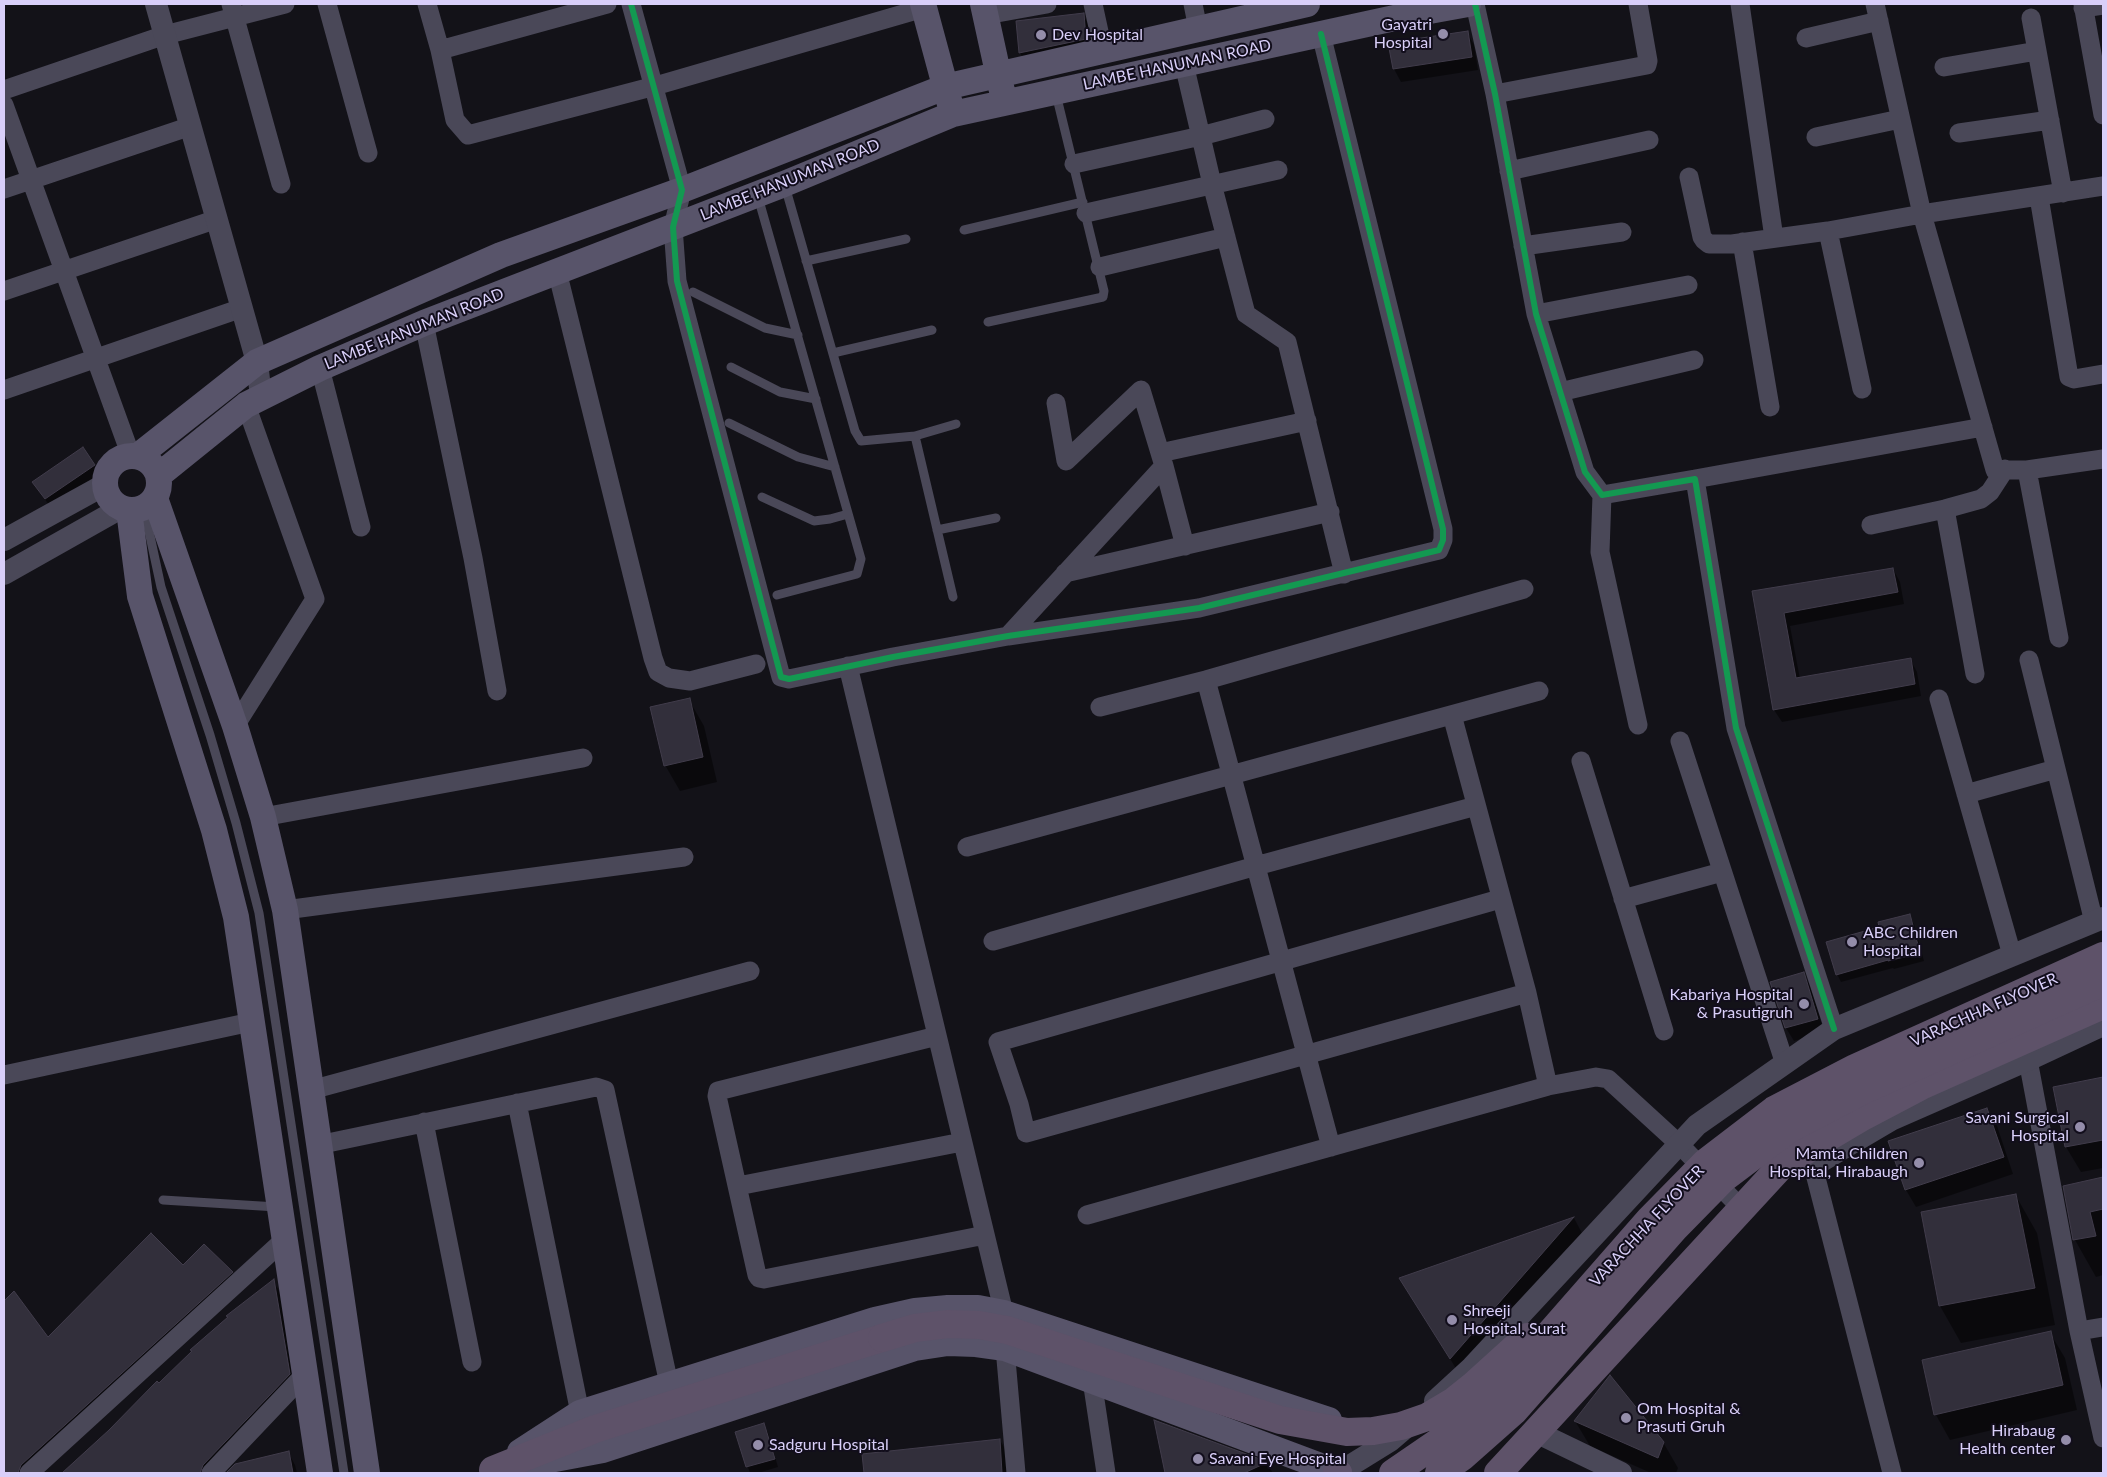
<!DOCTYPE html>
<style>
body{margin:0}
#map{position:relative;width:2107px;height:1477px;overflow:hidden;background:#131218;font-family:Lato,sans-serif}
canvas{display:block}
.frame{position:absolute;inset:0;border:5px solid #d9cff9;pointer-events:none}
</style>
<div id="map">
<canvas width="2107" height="1477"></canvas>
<div class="frame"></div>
</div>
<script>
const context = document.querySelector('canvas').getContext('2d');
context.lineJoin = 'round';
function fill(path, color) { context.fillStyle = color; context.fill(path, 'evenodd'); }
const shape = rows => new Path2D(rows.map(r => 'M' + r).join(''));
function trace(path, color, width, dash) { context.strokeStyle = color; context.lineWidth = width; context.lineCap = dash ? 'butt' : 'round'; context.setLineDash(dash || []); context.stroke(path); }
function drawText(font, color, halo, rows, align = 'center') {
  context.font = font + ' Lato,sans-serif'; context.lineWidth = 4; context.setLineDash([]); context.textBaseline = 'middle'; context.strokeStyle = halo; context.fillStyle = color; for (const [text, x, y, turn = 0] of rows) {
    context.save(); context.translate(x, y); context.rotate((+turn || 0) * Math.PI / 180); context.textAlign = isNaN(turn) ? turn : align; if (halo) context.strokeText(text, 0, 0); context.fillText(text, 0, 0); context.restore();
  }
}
fill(shape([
 [1083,15,1090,27,1093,52,1028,65,1020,53],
 [1467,32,1474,45,1478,70,1401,82,1394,69,1390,44],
 [94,465,99,474,50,507,39,490],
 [1893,569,1900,582,1904,604,1790,626,1800,679,1910,659,1917,672,1921,696,1782,722,1774,710,1753,592],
 [689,700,704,726,717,782,680,791,665,765],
 [1909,916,1914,924,1924,961,1894,969,1893,968,1841,982,1837,974,1881,928],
 [1803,974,1811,987,1824,1032,1794,1041,1786,1028,1772,983],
 [2103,1079,2103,1168,2081,1172,2066,1147,2054,1088],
 [1987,1109,1997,1126,2013,1174,1916,1207,1906,1190,1890,1142],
 [2103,1179,2103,1275,2096,1277,2075,1240,2065,1187],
 [2016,1196,2037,1233,2055,1325,1961,1343,1940,1306],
 [1574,1218,1583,1235,1460,1375,1401,1279],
 [183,1266,232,1273,241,1289,40,1473,4,1473,4,1303,14,1293,48,1339],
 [273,1281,283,1297,299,1391,220,1473,64,1473],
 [2050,1333,2065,1358,2077,1410,1950,1440,1936,1415,1923,1361],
 [1575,1421,1663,1442,1678,1468,1676,1473,1651,1473,1590,1446],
 [1156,1422,1267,1464,1273,1473,1167,1473],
 [763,1425,768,1433,778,1467,758,1473,750,1473,736,1433],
 [1000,1440,1014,1466,1015,1473,866,1473,863,1455],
 [288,1452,295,1465,297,1473,228,1473,236,1465]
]), '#0007');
const building = shape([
 [1084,13,1086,39,1019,53,1016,21,1084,13],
 [1468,31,1472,57,1393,69,1388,43,1468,31],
 [83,447,95,465,45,499,32,482,83,447],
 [1893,568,1898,592,1784,613,1796,678,1911,658,1915,684,1773,710,1752,591,1893,568],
 [690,698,703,757,664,766,650,707,690,698],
 [1910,914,1920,953,1888,961,1888,960,1836,975,1826,942,1879,927,1878,922,1910,914],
 [1804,972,1818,1019,1785,1028,1770,982,1804,972],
 [2103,1077,2103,1140,2065,1147,2053,1087,2103,1077],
 [1987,1108,2004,1157,1905,1190,1888,1141,1987,1108],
 [2103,1177,2103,1209,2090,1212,2096,1236,2073,1240,2063,1186,2103,1177],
 [2016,1194,2035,1288,1939,1306,1921,1212,2016,1194],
 [1574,1217,1450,1359,1399,1278,1574,1217],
 [151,1233,183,1265,204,1244,233,1272,21,1465,18,1473,4,1473,4,1301,14,1291,48,1337,151,1233],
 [274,1279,290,1374,203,1465,200,1473,62,1473,109,1430,157,1381,159,1383,192,1351,190,1350,228,1317,226,1316,274,1279],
 [2051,1331,2063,1385,1934,1415,1922,1360,2051,1331],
 [1610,1375,1664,1442,1658,1458,1574,1421,1610,1375],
 [1154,1420,1268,1462,1244,1473,1165,1473,1154,1420],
 [764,1423,775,1459,746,1467,735,1432,764,1423],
 [1000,1439,1002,1473,864,1473,862,1454,1000,1439],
 [289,1451,293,1473,226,1473,235,1464,289,1451]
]);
fill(building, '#322f3b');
trace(building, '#413c4b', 1);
trace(shape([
 [785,186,855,431,861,441,915,436,956,424],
 [758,197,861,559,857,574,777,595],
 [964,230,1083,202],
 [806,261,906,239],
 [693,292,765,328,798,335],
 [988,322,1103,297,1104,291,1056,94],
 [833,353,932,330],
 [731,367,780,392,816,399],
 [729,423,798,457,835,467],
 [915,436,953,597],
 [762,497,814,521,830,519,848,514],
 [144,508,161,587,210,735,236,823,259,913,344,1473],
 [937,530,996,518],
 [163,1200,277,1207]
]), '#4a4858', 9);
trace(shape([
 [231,4,281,184],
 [327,4,368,153],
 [427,4,440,50,455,120,468,135,655,86,924,8],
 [631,4,682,190,673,227,677,281,781,677,789,679,893,657,1008,636,1199,608,1439,550,1443,540,1443,529,1321,34],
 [1093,4,1103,50],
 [1193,4,1198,29],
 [1475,4,1495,94,1536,314,1585,472,1602,495,1695,479,1736,728,1834,1029],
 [1740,4,1774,238],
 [1875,4,1922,214,1995,470,2027,470,2103,459],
 [2083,4,2103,115],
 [2083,8,2103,5],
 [986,15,1047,4],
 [2031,18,2063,193],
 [1806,38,1879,21],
 [440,50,607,4],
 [1184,64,1212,184,1246,314,1287,342,1344,574],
 [1944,67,2037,51],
 [4,90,165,35,285,4],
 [1495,94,1647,65,1648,61,1638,4],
 [4,105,131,456],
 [1959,133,2050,120],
 [1816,137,1900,119],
 [1074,164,1201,136,1265,119],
 [1509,171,1649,140],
 [1689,177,1702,237,1704,240,1709,244,1732,244,1828,231,1922,214,2103,186],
 [4,189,191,126],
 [2039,197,2069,377,2074,379,2103,374],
 [1086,213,1278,170],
 [1828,231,1862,389],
 [1742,242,1770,407],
 [1523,246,1622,232],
 [1100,267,1226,237],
 [557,271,653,658,658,672,669,678,690,681,756,664],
 [4,291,217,219],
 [1536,314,1688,285],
 [424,323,473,558,497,691],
 [320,368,361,527],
 [4,390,242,308],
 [1560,392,1694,360],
 [1056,403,1066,461,1141,390,1164,466,1185,546],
 [1160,453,1307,421],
 [2027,470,2059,638],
 [1695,479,1983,427],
 [1602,495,1600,552,1638,725],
 [1945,509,1975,674],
 [1871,525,1945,509,1981,499,1990,492,2005,469],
 [1065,573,1330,512],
 [1008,636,1164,466],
 [2029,660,2094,922],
 [848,666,1004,1313,1005,1348,1016,1473],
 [1206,680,1331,1147],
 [1939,699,2012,955],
 [1100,707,1206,680,1524,589],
 [1452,715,1527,993,1548,1086],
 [235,726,315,599,246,405],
 [1680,741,1785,1064],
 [1581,761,1664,1031],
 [1966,794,2056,769],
 [263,817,583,758],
 [967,847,1539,691],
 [1500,899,998,1042,1019,1104,1026,1133,1527,993],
 [1623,899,1722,872],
 [285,910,684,857],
 [993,941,1256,866,1476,806],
 [937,1036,718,1091,717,1096,757,1275,759,1278,764,1279,985,1235],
 [2028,1060,2079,1331,2103,1438],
 [4,1075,251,1022],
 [311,1090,750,971],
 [517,1103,580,1413],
 [424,1122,472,1362],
 [318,1145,596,1087,605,1090,669,1384],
 [1813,1166,1892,1473],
 [738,1186,962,1142],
 [1087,1215,1548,1086,1596,1077,1608,1079,1679,1144,1742,1209],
 [2079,1331,2103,1327],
 [1092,1380,1106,1473],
 [29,1473,284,1240],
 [211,1473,305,1374]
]), '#4a4858', 19);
trace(shape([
 [156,4,257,362,261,397],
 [4,540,104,485],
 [4,574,121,508],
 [1783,1164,1813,1166,1891,1120,2028,1060,2103,1025],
 [1435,1401,1472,1367,1697,1125,1834,1029,2103,918],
 [1536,1432,1621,1473],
 [1338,1473,1390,1441,1411,1423]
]), '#4a4858', 22);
trace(shape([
 [923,4,950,104],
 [983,4,1002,91],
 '105 483a27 27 0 1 1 54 0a27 27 0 1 1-54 0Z',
 [138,456,257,362,501,255,682,190,945,87,1307,4],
 [158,476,246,405,320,368,424,323,784,184,953,114,1413,14,1468,4],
 [155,498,235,726,263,817,285,910,367,1473],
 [129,510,140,596,214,830,236,917,320,1473],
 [520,1452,580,1413,875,1320,915,1311,948,1308,978,1308,1004,1313,1329,1420],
 [523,1465,603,1450,915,1348,948,1343,976,1344,1005,1348,1339,1473]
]), '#58546a', 26);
trace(shape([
 [493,1470,595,1429,882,1338],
 [1337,1473,1338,1473],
 [1498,1473,1783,1164,1864,1116,1921,1086,2103,1005]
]), '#5e5269', 28);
trace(shape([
 [882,1338,915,1328,948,1324,979,1325,1007,1330,1280,1420,1347,1432,1373,1431,1401,1426,1427,1417,1454,1401,1474,1385,1527,1337],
 [1393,1473,1447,1436,1495,1396,1650,1219,1706,1162,1774,1110,1855,1068,2103,956],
 [1439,1473,1462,1457,1514,1411,1674,1229,1724,1178,1789,1129,1862,1091,2103,982]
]), '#5e5269', 28);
trace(shape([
 [631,4,682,190,673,227,677,281,781,677,789,679,893,657,1008,636,1199,608,1439,550,1443,540,1443,529,1321,34],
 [1475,4,1495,94,1536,314,1585,472,1602,495,1695,479,1736,728,1834,1029]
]), '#139951', 6);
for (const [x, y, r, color] of [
 [1443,34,6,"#948daa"],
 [1041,35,6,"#948daa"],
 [1852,942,6,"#948daa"],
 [1804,1004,6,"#948daa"],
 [2080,1127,6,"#948daa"],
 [1919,1163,6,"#948daa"],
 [1452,1320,6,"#948daa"],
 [1626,1418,6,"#948daa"],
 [2066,1440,6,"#948daa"],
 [758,1445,6,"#948daa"],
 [1198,1459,6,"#948daa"]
]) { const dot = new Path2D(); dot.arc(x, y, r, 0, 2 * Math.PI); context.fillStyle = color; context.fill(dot); trace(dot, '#120e1c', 2); }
drawText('16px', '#d9cff9', '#120e1c', [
 ["Gayatri",1432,25,"right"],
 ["Hospital",1432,43,"right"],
 ["Dev Hospital",1052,35],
 ["ABC Children",1863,933],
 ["Hospital",1863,951],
 ["Kabariya Hospital",1793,995,"right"],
 ["& Prasutigruh",1793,1013,"right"],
 ["Savani Surgical",2069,1118,"right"],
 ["Hospital",2069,1136,"right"],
 ["Mamta Children",1908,1154,"right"],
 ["Hospital, Hirabaugh",1908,1172,"right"],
 ["Shreeji",1463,1311],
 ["Hospital, Surat",1463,1329],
 ["Om Hospital &",1637,1409],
 ["Prasuti Gruh",1637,1427],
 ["Hirabaug",2055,1431,"right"],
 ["Health center",2055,1449,"right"],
 ["Sadguru Hospital",769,1445],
 ["Savani Eye Hospital",1209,1459]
], 'left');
drawText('16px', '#d9cff9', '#120e1c', [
 ["LAMBE HANUMAN ROAD",1177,65,-12],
 ["LAMBE HANUMAN ROAD",790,180,-22],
 ["LAMBE HANUMAN ROAD",414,329,-22],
 ["VARACHHA FLYOVER",1984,1010,-24],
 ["VARACHHA FLYOVER",1647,1226,-47]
]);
</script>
